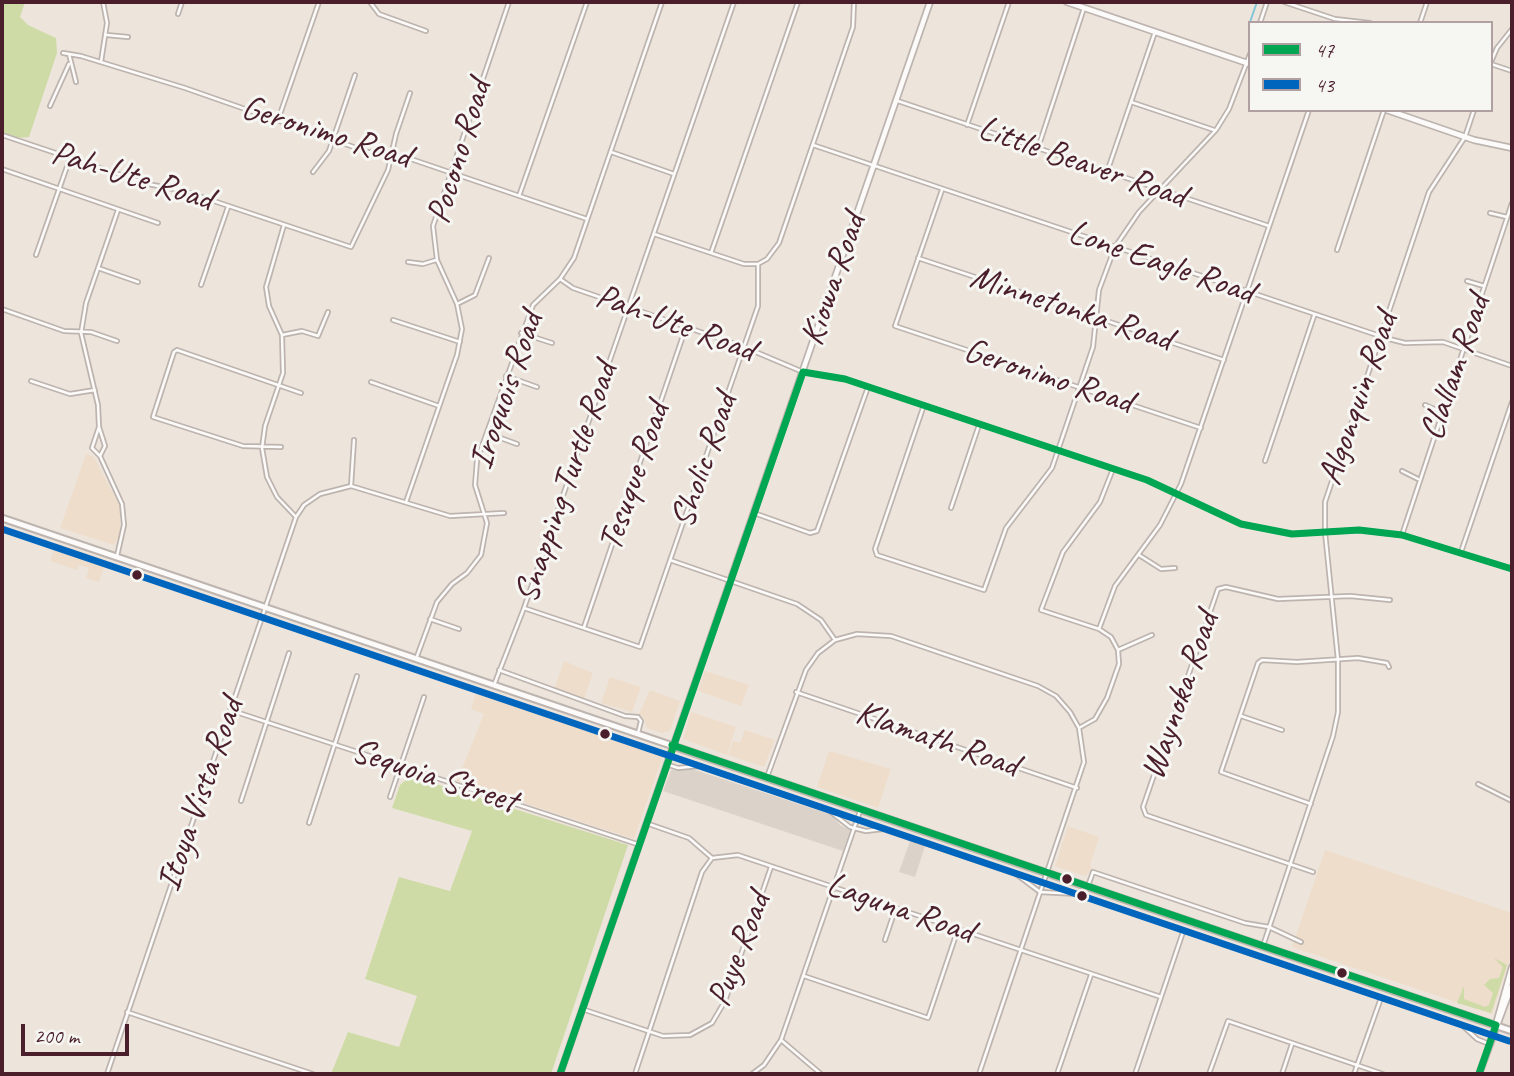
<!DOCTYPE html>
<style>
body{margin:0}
#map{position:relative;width:1514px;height:1076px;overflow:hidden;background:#ede5dc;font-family:Caveat,sans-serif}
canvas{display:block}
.frame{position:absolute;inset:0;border:4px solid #4a1f2b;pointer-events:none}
.legend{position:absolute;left:1248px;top:21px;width:245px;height:91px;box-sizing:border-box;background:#f6f6f2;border:2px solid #b1a0a2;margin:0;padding:9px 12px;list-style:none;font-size:21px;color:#4a1f2b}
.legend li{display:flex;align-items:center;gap:14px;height:35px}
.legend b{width:35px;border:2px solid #b1a0a2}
.scale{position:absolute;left:21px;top:1024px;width:108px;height:32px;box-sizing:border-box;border:4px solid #4a1f2b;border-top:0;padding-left:9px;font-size:21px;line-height:24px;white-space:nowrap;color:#4a1f2b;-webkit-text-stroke:5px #f6f6f2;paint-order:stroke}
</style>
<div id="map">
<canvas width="1514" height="1076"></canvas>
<div class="frame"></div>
<ul class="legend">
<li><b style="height:9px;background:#00a651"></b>47</li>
<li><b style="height:9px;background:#0065bd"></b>43</li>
</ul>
<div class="scale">200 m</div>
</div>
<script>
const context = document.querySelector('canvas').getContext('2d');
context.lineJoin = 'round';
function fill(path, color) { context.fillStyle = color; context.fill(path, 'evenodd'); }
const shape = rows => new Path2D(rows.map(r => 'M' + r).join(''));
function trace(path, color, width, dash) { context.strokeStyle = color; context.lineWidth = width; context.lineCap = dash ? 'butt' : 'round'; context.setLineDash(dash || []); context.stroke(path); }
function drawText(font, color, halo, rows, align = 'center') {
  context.font = font + ' Caveat,sans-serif'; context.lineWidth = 6; context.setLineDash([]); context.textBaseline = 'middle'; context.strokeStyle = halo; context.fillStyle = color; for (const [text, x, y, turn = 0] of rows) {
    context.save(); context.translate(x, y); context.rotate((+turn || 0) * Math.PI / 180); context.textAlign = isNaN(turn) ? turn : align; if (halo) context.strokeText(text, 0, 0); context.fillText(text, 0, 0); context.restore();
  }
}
fill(shape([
 [86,454,94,457,120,507,120,535,114,545,60,528],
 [56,543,106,560,99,582,86,578,89,568,79,565,77,570,50,561],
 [564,661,593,673,584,699,554,689],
 [705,671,749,685,741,706,698,691],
 [610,677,641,687,632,712,601,703],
 [478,688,660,750,663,756,634,839,457,781,484,714,471,709],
 [650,690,680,701,670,731,662,733,647,728,644,718,639,714],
 [691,712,736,727,727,755,683,739],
 [745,730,775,740,764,767,728,755,733,741,740,743],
 [829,751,891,769,878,808,817,787],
 [1068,826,1099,837,1090,865,1092,869,1085,876,1055,866],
 [1325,850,1512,913,1512,952,1492,1014,1292,947]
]), '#eeddca');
fill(shape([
 [689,768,832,815,840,825,850,830,843,851,663,791,671,770],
 [910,841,925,846,915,877,899,872]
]), '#dbd2c9');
fill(shape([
 [2,2,25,2,20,17,28,25,56,38,57,53,29,137,2,139],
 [411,776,628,845,551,1074,331,1074,348,1032,399,1047,417,996,365,979,399,877,450,891,472,831,392,808,400,785],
 [1494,958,1507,965,1491,1013,1457,1003,1464,986,1464,999,1485,1007,1489,1005,1493,993,1484,985,1490,979,1499,978,1503,967]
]), '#cedba6');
trace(shape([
 [1250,22,1257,2]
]), '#83c6d7', 2);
const street = shape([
 [370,2,379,14,426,31],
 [1284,2,1335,19,1370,23],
 [178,14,182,2],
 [1260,23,1267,2],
 [1420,23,1427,2],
 [107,35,128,37],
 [63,53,81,56,185,88,368,152,408,158,587,219],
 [69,54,76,82],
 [101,62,107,23,103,2],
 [1491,62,1497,48,1512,29],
 [1491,64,1512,71],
 [898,101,1269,226],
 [1131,102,1214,130],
 [50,106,69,64],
 [278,120,319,2],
 [967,125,1009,2],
 [2,135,148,184,184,191,351,247,388,170,396,134,410,93],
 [813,145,1389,339,1405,343,1443,342,1512,366],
 [1038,148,1084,8],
 [611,152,674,174],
 [2,169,158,223],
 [313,172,329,151,355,75],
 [1107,172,1155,32],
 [942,190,895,326,1201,428],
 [519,196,587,2],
 [1490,213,1507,217],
 [284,225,266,287,269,306,282,335,283,373,265,426,262,448,267,477,277,497,296,517],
 [654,234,744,264,758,264],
 [1337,250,1384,110],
 [711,253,798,2],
 [36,255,70,158],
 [918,258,1224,360],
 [408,262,423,264,436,260],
 [98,268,138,282],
 [560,279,573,288,744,347,803,372,845,379,1147,480,1241,524,1292,534,1359,530,1402,535,1512,569],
 [1467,281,1484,286],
 [201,285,228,207],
 [457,304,475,295,489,258],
 [2,309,64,331,91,332,117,341],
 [393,320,460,342],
 [521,333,552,343],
 [282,335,302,331,318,336,328,312],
 [506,376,537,387],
 [31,381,70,394,95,390],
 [371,382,439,406],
 [924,405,875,549,877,555,984,590,1006,528,1052,468,1093,347,1099,290,1115,247,1139,212,1216,130,1229,109,1250,54],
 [1425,405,1441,412],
 [99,427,98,405,81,333,86,303,118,210],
 [99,427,105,446,100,456,92,448,99,427],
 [487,433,517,444],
 [281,447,243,446,153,417,174,352,177,350,301,393],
 [100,456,122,504,124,525,117,556],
 [1265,461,1314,316],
 [1402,471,1418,479],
 [351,486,354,440],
 [406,502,457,355,462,329,457,304,437,260,433,226,509,2],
 [951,508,979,425],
 [754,513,810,533,817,531,868,387],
 [1402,535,1512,203],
 [1461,552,1512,402],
 [1139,555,1161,569,1175,568],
 [670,560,797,604,821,620,835,640],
 [524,608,640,647,758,306,758,264,767,259,779,243,853,27,854,2],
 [430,619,459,629],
 [584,627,686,327],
 [1099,629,1115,586,1160,525,1181,484,1309,110],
 [1118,650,1152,635],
 [416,659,437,602,452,584,467,573,481,555,487,523,475,485,477,460,533,305,560,279,574,258,662,2],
 [499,670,625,716,638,717,641,721,638,733],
 [494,685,524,608,734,2],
 [796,692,1077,788],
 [230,710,637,844],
 [1241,716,1282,730],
 [1079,728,1095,719,1107,698,1119,664,1118,650,1111,637,1099,629,1041,610,1063,552,1100,502,1113,469],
 [666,764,678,768,699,766,827,809,850,827,866,831,883,829,1016,874,1040,892,1077,894,1216,941],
 [767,777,806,670,818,653,835,640,857,634,891,636,1038,686,1056,696,1070,712,1079,728,1084,762,979,1074],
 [1478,784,1512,801],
 [390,797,424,697],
 [241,801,289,653],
 [1311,804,1221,772,1258,663,1262,660,1297,662,1358,658,1387,663,1389,667],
 [309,823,357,676],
 [646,823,689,838,712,858,738,855,1161,997],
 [1313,872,1146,815,1143,807,1218,589,1226,587,1278,599,1350,596,1390,600],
 [1088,886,1093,872,1245,923,1269,927,1301,942],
 [885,940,895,910],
 [1263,946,1333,736,1338,712,1338,660,1325,532,1325,502,1429,192,1465,137,1474,110],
 [1249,953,1462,1025,1477,1039,1489,1044],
 [804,976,928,1018,958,929],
 [582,1009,663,1036,690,1035,712,1023,725,1001,771,867],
 [127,1012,313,1074],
 [781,1040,821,1074],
 [107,1074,296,517,304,505,320,494,351,486,450,516,504,513],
 [635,1074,702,872,712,858],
 [752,1074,764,1065,781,1040,860,811],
 [1057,1074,1091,975],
 [1135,1074,1183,932],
 [1209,1074,1228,1021,1383,1074],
 [1282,1074,1292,1044],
 [1354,1074,1381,998]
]);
const secondary = shape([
 [1067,2,1250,64],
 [1387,110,1474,140,1512,148],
 [1496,1024,1512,967],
 [560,1074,930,2],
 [1479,1074,1512,985]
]);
const primary = shape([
 [2,518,1512,1031]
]);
trace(street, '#bdb4af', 6);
trace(secondary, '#bdb4af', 8);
trace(primary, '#bdb4af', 9);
trace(street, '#fcfbfa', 2.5);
trace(secondary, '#fcfbfa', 4.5);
trace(primary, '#fcfbfa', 5);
trace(shape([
 [672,745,1496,1025,1479,1074],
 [560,1074,803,372,845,379,1147,480,1241,524,1292,534,1359,530,1402,535,1512,569]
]), '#00a651', 7);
trace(shape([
 [2,529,1509,1041]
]), '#0065bd', 7);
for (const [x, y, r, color] of [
 [137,575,6,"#4a1f2b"],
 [605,734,6,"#4a1f2b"],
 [1067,879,6,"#4a1f2b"],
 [1082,896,6,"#4a1f2b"],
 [1342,973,6,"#4a1f2b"]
]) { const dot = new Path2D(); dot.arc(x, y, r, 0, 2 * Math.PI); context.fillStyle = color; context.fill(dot); trace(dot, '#f6f6f2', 2.5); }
drawText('35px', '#4a1f2b', '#f6f6f2', [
 ["Geronimo Road",326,133,17],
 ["Pocono Road",460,152,-73],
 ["Little Beaver Road",1082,163,19],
 ["Pah-Ute Road",132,177,17],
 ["Lone Eagle Road",1161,263,19],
 ["Kiowa Road",834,280,-71],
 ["Minnetonka Road",1071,309,18],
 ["Pah-Ute Road",675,324,20],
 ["Clallam Road",1456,368,-71],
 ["Geronimo Road",1048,377,18],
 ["Iroquois Road",507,391,-71],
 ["Algonquin Road",1359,399,-71],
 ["Sholic Road",705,461,-71],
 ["Tesuque Road",635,477,-71],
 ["Snapping Turtle Road",567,483,-71],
 ["Waynoka Road",1181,696,-71],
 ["Klamath Road",937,740,19],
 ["Sequoia Street",434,777,18],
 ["Itoya Vista Road",201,795,-71],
 ["Laguna Road",900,909,19],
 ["Puye Road",740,950,-69]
]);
</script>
